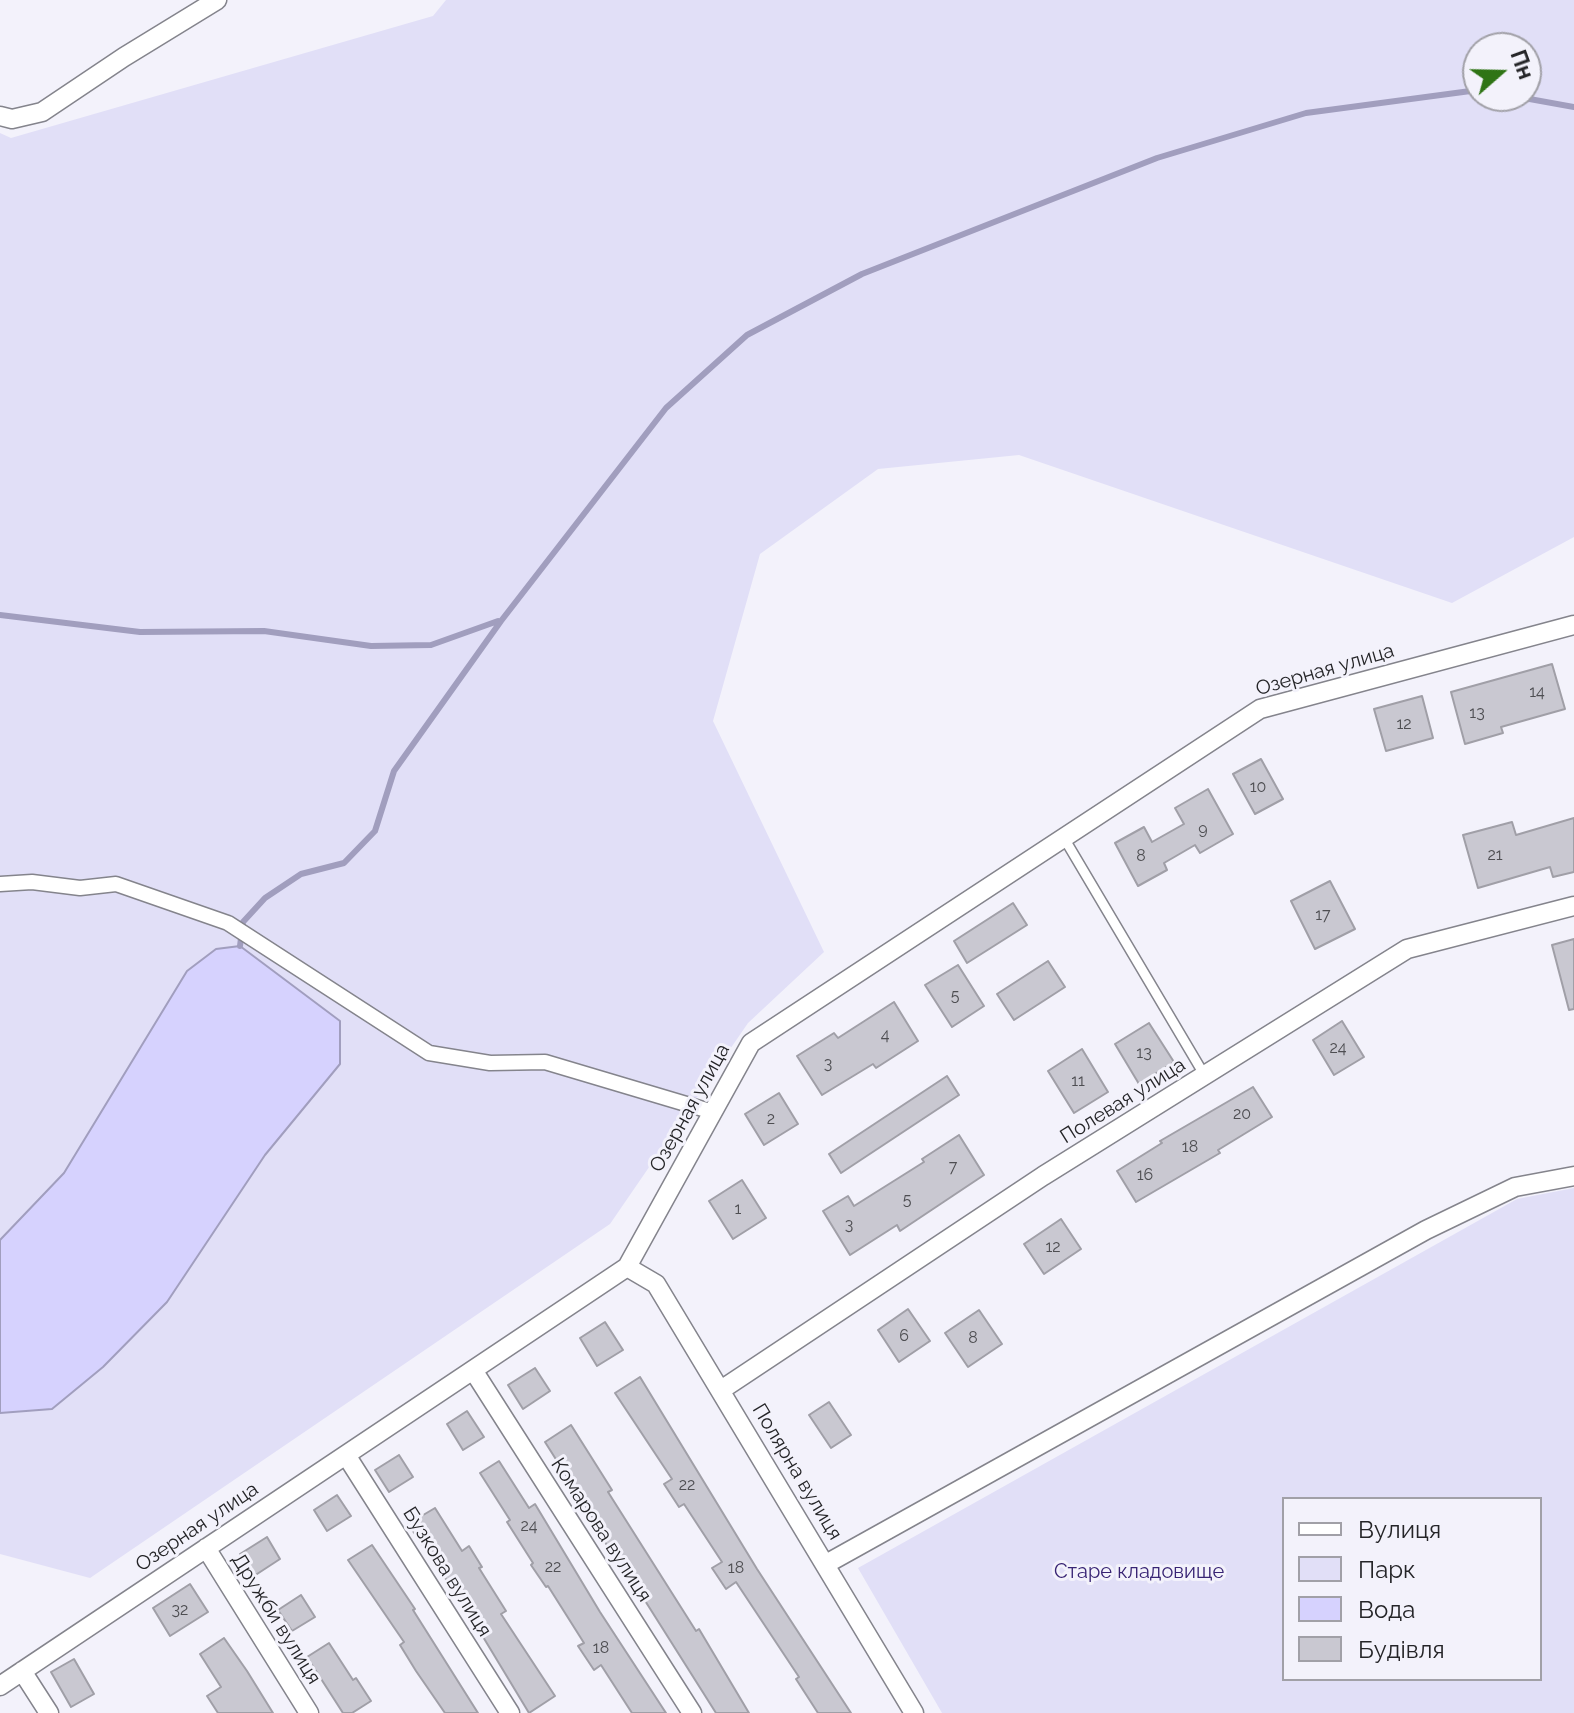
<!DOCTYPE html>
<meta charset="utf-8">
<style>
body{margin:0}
#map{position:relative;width:1574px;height:1713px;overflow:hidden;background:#f3f2fb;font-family:Raleway,sans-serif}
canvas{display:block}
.legend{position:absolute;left:1282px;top:1497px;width:260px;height:184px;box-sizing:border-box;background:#f3f2fb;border:2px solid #a1a0a7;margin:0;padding:10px 14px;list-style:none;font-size:24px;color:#252528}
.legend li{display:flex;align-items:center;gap:16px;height:40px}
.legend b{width:40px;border:2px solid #a1a0a7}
.north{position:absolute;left:1462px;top:32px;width:80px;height:80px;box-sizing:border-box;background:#f3f2fb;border:2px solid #a1a0a7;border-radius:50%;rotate:70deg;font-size:22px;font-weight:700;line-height:32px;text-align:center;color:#252528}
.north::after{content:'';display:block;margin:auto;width:28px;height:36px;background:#2f7415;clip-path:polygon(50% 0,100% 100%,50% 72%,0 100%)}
</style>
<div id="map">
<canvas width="1574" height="1713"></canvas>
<ul class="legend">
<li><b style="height:10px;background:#fff"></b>Вулиця</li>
<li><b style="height:22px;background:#e1dff7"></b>Парк</li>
<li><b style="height:22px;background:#d6d2fe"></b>Вода</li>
<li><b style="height:22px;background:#c9c8d1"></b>Будівля</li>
</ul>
<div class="north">Пн</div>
</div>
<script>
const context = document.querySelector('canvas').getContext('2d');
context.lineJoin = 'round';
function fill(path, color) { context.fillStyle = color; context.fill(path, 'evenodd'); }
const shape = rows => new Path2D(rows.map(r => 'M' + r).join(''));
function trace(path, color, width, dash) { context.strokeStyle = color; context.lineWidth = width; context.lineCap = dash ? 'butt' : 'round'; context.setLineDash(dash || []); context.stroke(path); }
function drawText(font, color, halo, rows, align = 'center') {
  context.font = font + ' Raleway,sans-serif'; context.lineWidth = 6; context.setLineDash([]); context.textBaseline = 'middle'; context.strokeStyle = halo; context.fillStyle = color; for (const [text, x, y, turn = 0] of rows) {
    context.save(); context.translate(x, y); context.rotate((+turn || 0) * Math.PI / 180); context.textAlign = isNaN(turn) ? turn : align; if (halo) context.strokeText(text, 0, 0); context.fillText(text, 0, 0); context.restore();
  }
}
fill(shape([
 [446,0,1574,0,1574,537,1452,603,1019,455,878,469,760,554,713,721,824,952,748,1023,610,1224,90,1578,0,1554,0,133,11,138,433,16],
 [1478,48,1526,48,1526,96,1478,96],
 [1574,1188,1574,1713,942,1713,858,1568,1517,1199],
 [1540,1499,1540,1679,1284,1679,1284,1499]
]), '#e1dff7');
const water = shape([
 [240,946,340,1021,340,1064,265,1155,167,1302,103,1367,52,1409,0,1413,0,1240,64,1173,187,971,216,949,240,946]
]);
fill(water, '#d6d2fe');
trace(water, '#a19ebe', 2);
trace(shape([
 [1513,96,1574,107],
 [0,615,140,632,264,631,371,646,431,645,498,621],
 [240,946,243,922,265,898,301,874,344,863,375,831,394,771,501,621,666,408,747,335,862,274,1157,158,1306,113,1478,90]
]), '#a19ebe', 6);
const building = shape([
 [1552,664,1565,709,1501,727,1503,733,1465,744,1451,692,1552,664],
 [1422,696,1433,738,1386,751,1374,709,1422,696],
 [1261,759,1283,799,1255,814,1233,774,1261,759],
 [1208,789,1233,834,1200,853,1195,845,1164,863,1167,870,1138,886,1115,843,1144,827,1152,842,1184,824,1175,808,1208,789],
 [1574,818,1574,872,1553,877,1550,867,1478,888,1463,835,1512,822,1516,835,1574,818],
 [1330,881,1355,929,1315,949,1291,901,1330,881],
 [1013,903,1027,925,967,963,954,941,1013,903],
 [1574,939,1574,1009,1569,1010,1552,945,1574,939],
 [1048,961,1065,987,1014,1020,997,994,1048,961],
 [958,965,984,1006,952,1027,925,985,958,965],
 [894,1002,918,1041,876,1068,873,1064,822,1095,797,1056,834,1033,838,1038,894,1002],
 [1342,1021,1364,1057,1334,1075,1313,1040,1342,1021],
 [1149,1023,1174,1062,1139,1084,1115,1044,1149,1023],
 [1082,1049,1108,1092,1074,1113,1048,1071,1082,1049],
 [947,1076,959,1095,841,1173,829,1154,947,1076],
 [1253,1087,1272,1117,1218,1150,1220,1153,1136,1202,1117,1171,1162,1143,1160,1141,1253,1087],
 [779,1093,798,1124,764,1145,745,1114,779,1093],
 [959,1135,984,1175,900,1231,897,1225,850,1255,823,1211,848,1196,854,1206,924,1162,922,1159,959,1135],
 [742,1180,766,1218,733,1239,709,1201,742,1180],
 [1061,1219,1081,1249,1044,1274,1024,1244,1061,1219],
 [908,1309,930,1341,899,1362,878,1330,908,1309],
 [979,1310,1002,1344,968,1367,945,1333,979,1310],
 [605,1322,623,1350,597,1366,580,1338,605,1322],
 [535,1368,550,1391,523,1409,508,1385,535,1368],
 [640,1377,757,1569,851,1713,818,1713,796,1679,799,1677,736,1582,726,1589,712,1568,722,1562,684,1504,679,1507,664,1484,672,1479,615,1393,640,1377],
 [829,1402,851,1435,831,1448,809,1415,829,1402],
 [467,1411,484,1437,463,1450,447,1424,467,1411],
 [571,1425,612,1490,608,1492,696,1631,699,1629,749,1713,716,1713,637,1588,597,1531,600,1529,545,1442,571,1425],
 [399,1455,413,1477,389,1492,375,1470,399,1455],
 [499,1461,529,1508,535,1504,600,1612,666,1713,632,1713,601,1665,594,1670,578,1646,584,1643,548,1586,546,1587,531,1565,533,1563,507,1522,510,1520,480,1473,499,1461],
 [337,1495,351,1516,327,1531,314,1510,337,1495],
 [435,1508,462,1551,469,1546,482,1567,479,1568,506,1611,501,1614,555,1696,529,1713,465,1607,408,1524,435,1508],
 [267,1537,280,1559,254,1576,240,1554,267,1537],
 [372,1545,415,1609,413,1610,478,1713,445,1713,416,1671,400,1645,404,1642,348,1560,372,1545],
 [190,1584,208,1612,170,1636,153,1608,190,1584],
 [301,1595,315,1617,292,1631,278,1610,301,1595],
 [224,1638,247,1671,273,1713,218,1713,207,1696,221,1687,200,1654,224,1638],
 [329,1643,353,1680,356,1678,371,1701,352,1713,343,1713,307,1657,329,1643],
 [74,1659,94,1694,71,1707,51,1672,74,1659]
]);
fill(building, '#c9c8d1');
trace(building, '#a09fa7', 2);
const service = shape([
 [1064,838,1205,1076]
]);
const pedestrian = shape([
 [0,884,32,882,80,888,116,884,228,923,429,1053,490,1063,545,1062,713,1112]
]);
const minor = shape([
 [0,116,12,119,42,112,124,57,217,0],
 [627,1267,656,1284,914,1713],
 [473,1370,692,1713],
 [721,1390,1043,1176,1407,949,1574,906],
 [346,1455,510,1713],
 [206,1548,309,1713],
 [826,1564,1426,1230,1515,1187,1574,1176],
 [22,1671,49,1713],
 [0,1686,627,1267,751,1043,1260,709,1574,625]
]);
trace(service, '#84848c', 12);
trace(pedestrian, '#84848c', 17);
trace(minor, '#84848c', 21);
trace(service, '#fff', 9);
trace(pedestrian, '#fff', 14);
trace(minor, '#fff', 18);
drawText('16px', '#4e4e52', null, [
 ["14",1537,692],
 ["13",1477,713],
 ["12",1404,724],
 ["10",1258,787],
 ["9",1203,829],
 ["21",1495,855],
 ["8",1141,856],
 ["17",1323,915],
 ["5",955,996],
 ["4",885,1035],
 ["24",1338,1048],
 ["13",1144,1053],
 ["3",828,1064],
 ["11",1078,1081],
 ["20",1242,1114],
 ["2",771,1119],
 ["18",1190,1147],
 ["7",953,1167],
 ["16",1145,1175],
 ["5",907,1200],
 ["1",738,1209],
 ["3",849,1225],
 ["12",1053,1247],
 ["6",904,1336],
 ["8",973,1338],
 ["22",687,1485],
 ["24",529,1526],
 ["22",553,1567],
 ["18",736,1568],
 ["32",180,1610],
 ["18",601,1648]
]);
drawText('20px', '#252528', '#f3f2fb', [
 ["Озерная улица",1325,670,-16],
 ["Полевая улица",1123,1101,-32],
 ["Озерная улица",690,1108,-61],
 ["Полярна вулиця",797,1472,59],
 ["Озерная улица",197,1527,-34],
 ["Комарова вулиця",601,1530,57],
 ["Бузкова вулиця",447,1572,58],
 ["Дружби вулиця",276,1619,58]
]);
drawText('20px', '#382474', '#f3f2fb', [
 ["Старе кладовище",1139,1572]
]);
</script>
